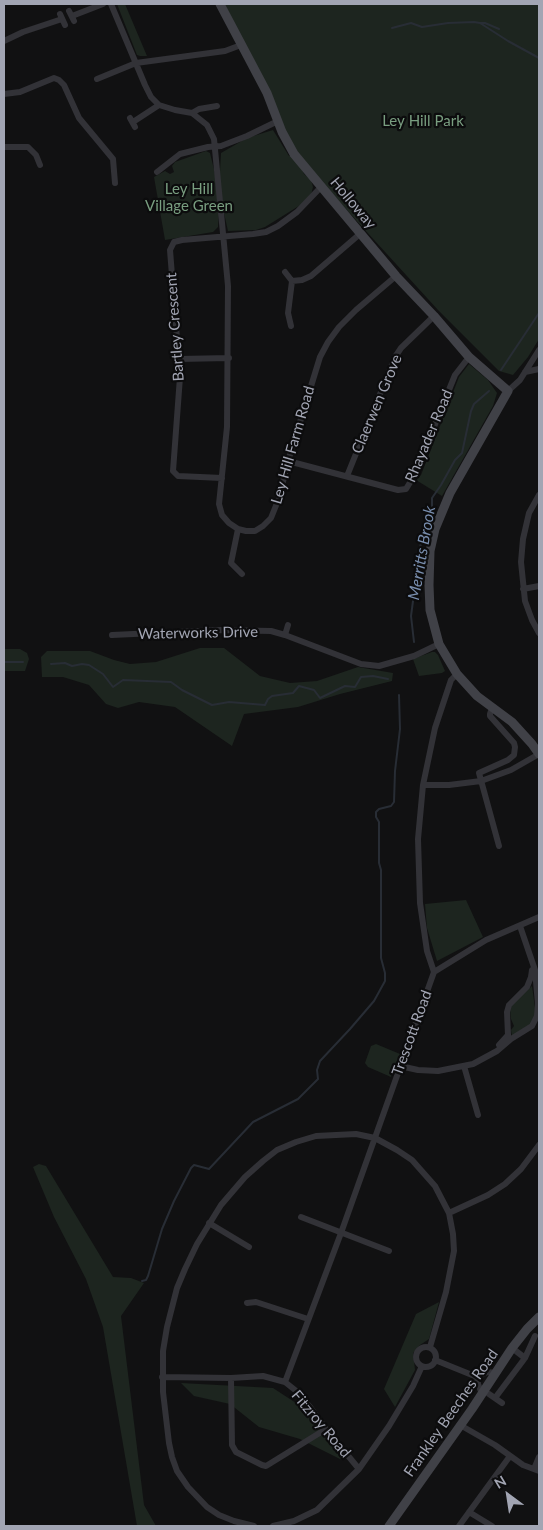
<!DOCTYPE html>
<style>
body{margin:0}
#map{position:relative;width:543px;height:1530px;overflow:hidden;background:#111112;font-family:Lato,sans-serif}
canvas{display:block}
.frame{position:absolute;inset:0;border:5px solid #a2a5b3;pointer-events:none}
.north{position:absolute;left:483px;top:1470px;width:50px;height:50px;-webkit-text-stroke:4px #0c0c0d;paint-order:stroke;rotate:329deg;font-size:14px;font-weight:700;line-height:20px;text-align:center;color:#a2a5b3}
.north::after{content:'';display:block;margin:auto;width:18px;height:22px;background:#a2a5b3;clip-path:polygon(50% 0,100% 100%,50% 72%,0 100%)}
</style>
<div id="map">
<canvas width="543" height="1530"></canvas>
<div class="frame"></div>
<div class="north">N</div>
</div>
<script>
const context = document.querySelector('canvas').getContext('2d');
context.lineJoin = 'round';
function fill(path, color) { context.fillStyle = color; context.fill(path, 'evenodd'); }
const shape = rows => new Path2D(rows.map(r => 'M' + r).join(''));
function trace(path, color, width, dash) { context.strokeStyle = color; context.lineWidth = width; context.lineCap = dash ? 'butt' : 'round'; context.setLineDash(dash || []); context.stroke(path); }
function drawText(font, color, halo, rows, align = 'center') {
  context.font = font + ' Lato,sans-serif'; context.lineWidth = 4.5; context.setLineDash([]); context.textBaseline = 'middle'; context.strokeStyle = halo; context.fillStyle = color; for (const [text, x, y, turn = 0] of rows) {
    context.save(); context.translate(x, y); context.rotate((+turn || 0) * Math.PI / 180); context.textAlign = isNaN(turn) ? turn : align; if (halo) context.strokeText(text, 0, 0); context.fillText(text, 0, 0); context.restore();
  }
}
fill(shape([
 [117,4,125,4,147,56,140,56,137,55],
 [225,4,539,4,539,339,528,357,513,375,499,371,438,310,323,184,297,152,283,128],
 [273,130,289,156,296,156,304,174,311,180,313,187,310,199,265,227,256,230,228,231,220,195,218,227,213,232,165,240,154,177,165,171,170,174,174,172,172,166,175,162,206,151,210,153,219,190,221,153,247,138],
 [469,364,488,380,497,393,493,406,442,496,416,480,421,475,459,377],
 [200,648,224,648,260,676,290,683,317,681,358,667,393,673,392,681,340,694,298,707,244,714,232,746,175,707,139,702,118,708,106,704,89,685,63,677,42,677,41,657,47,651,90,651,114,660,130,664,156,662],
 [4,649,20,649,27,653,29,659,25,671,4,671],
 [432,652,435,652,438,655,445,671,442,673,419,676,413,659],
 [466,900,483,937,437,961,427,928,425,904],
 [532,986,536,1015,530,1025,512,1036,511,1030,514,1026,511,1019,510,1009,512,1004],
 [376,1044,400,1054,391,1077,368,1067,365,1063,371,1046],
 [39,1164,46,1166,113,1277,131,1278,144,1283,121,1316,144,1505,156,1526,137,1526,103,1327,86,1279,54,1217,33,1167],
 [439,1302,429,1339,420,1345,413,1353,415,1370,395,1407,384,1389,416,1314],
 [181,1383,273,1388,299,1405,337,1448,343,1456,340,1459,300,1439,259,1427,230,1404,194,1396]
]), '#1d251f');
trace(shape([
 [480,23,485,23,499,29],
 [392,28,411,23,422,27,448,23,474,22,480,23,508,41,539,58],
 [501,370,539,313],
 [414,642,411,616,415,586,421,542,426,524,432,511,432,498,441,485,455,460,462,453,471,411,474,404,489,391],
 [4,662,23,662],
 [51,664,65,663,72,666,82,664,89,665,103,674,113,687,123,680,171,682,182,690,212,705,229,702,265,705,268,699,272,696,293,693,299,686,314,690,320,698,345,686,355,687,361,677,373,676,388,679],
 [142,1281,146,1280,148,1276,162,1229,174,1201,191,1168,194,1165,209,1169,253,1122,298,1099,318,1079,317,1070,320,1061,350,1029,374,1001,385,981,385,973,381,958,381,870,379,863,379,822,376,817,376,812,379,809,391,806,394,802,395,771,400,729,399,695]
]), '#282d35', 2);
trace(shape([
 [111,4,145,85,151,97,159,105,175,110,192,113,207,125,214,139,228,286,227,427,219,504,222,515,229,523,238,529,246,531,255,531,263,526,271,518,279,498,288,461,320,357,328,342,339,327,356,310,396,276],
 [69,11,74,21],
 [60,14,65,25],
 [72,16,103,4],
 [4,41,23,32,62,19],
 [97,79,136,63,225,51,241,45],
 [4,94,20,92,54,78,59,80,64,85,79,118,113,159,115,183],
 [192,113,199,109,217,106],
 [130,118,135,127],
 [133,122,159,105],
 [4,147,28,147,36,155,40,165],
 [157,172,180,154,208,147,221,146,247,136,278,121],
 [285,272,292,281],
 [291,326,288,313,292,281,302,280,311,276,361,233],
 [179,359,229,358],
 [525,372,539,369],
 [508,391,520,380,539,350],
 [288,461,398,490,406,489,414,476,455,375,469,357],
 [347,476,395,357,401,348,434,316],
 [222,478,178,476,173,471,180,377,170,250,174,242,182,240,253,234,266,232,278,226,297,212,321,187],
 [539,495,529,513,523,539,521,562,525,601,532,620,539,633],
 [238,529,231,563,242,574],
 [523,589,539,586],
 [112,635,220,630,271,631,285,635,361,664,379,666,414,656,439,644],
 [285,635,288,625],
 [492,708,490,714,490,716,514,743,515,747,514,755,508,760,479,773,499,846],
 [423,785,449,785,481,781,511,770,539,754],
 [434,972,486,940,539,917],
 [499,1045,508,1035,507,1012,509,1005,527,987,531,977,532,970],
 [400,1066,418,1070,438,1071,473,1064,497,1051,511,1039,532,1026,537,1016,538,1004,535,970,520,926],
 [464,1066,478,1115],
 [449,1213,488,1195,505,1184,521,1169,539,1145],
 [301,1217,389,1251],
 [209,1223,249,1247],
 [247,1303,256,1302,308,1319],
 '416 1357a10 10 0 1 1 20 0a10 10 0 1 1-20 0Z',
 [525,1358,535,1336],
 [435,1360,477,1377,487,1372,496,1373],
 [162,1377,231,1378,263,1376,285,1382,295,1390,310,1407,326,1429,359,1469],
 [477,1377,478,1384,482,1394],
 [231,1378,232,1445,236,1452,262,1465,266,1466,326,1429],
 [285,1382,341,1233,434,972,427,951,420,903,418,839,423,785,435,728,451,680,457,674],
 [489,1394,502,1403],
 [495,1398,525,1358,512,1348],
 [460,1425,495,1445,523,1465,539,1471],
 [534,1469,539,1457],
 [469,1512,492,1526],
 [254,1526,234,1521,219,1515,207,1507,188,1487,177,1471,172,1457,169,1443,163,1392,163,1351,167,1327,177,1288,185,1269,197,1244,221,1205,245,1177,263,1161,277,1150,296,1142,316,1136,356,1134,375,1138,397,1150,412,1160,435,1186,449,1213,453,1234,454,1251,446,1292,430,1347],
 [273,1526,294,1521,317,1510,359,1469,389,1426,413,1386,422,1366],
 [459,1526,510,1456]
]), '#323237', 6);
trace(shape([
 [220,4,267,93,282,132,294,154,396,276,434,316,469,357,508,391,450,493,435,529,430,551,429,585,430,610,439,644,457,674,477,696,512,722,532,744,539,754],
 [389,1526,472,1409,512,1348,527,1329,539,1317]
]), '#404147', 9);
drawText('15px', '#799e80', '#0c0c0d', [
 ["Ley Hill Park",423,121],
 ["Ley Hill",189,189],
 ["Village Green",189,206]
]);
drawText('15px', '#a2a5b3', '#0c0c0d', [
 ["Holloway",353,203,50],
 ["Bartley Crescent",175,327,-94],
 ["Claerwen Grove",377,404,-67],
 ["Rhayader Road",429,436,-67],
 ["Ley Hill Farm Road",293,445,-74],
 ["Waterworks Drive",198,633,-1],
 ["Trescott Road",412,1033,-70],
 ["Frankley Beeches Road",451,1413,-55],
 ["Fitzroy Road",321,1424,50]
]);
drawText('italic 16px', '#798eae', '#0c0c0d', [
 ["Merritts Brook",422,553,-80]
]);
</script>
